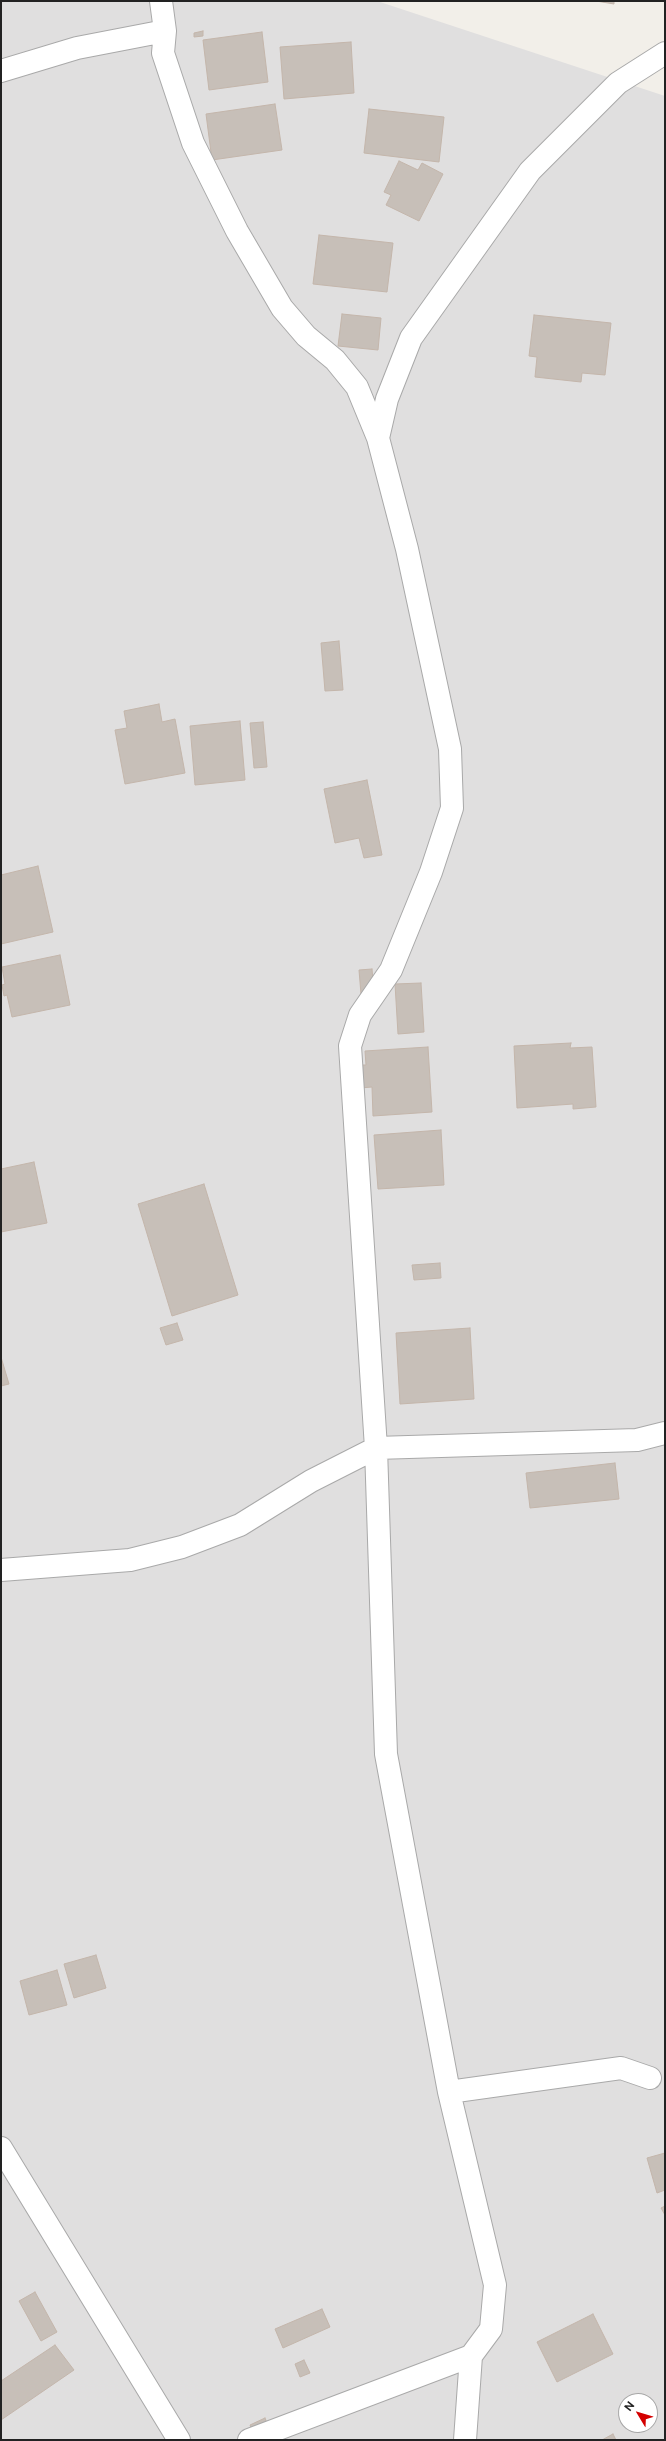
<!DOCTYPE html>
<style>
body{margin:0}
#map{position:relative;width:666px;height:2441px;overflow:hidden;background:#f2efe9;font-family:"Public Sans",sans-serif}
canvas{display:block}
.frame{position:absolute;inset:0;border:2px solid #222;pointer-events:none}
.north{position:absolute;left:618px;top:2393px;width:40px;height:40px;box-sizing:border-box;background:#fff;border:1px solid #a7a7a7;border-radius:50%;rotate:308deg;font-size:11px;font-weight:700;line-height:16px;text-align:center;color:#222}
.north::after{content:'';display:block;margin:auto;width:14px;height:18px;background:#d40000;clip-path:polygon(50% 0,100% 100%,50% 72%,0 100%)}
</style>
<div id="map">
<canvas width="666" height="2441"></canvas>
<div class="frame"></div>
<div class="north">N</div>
</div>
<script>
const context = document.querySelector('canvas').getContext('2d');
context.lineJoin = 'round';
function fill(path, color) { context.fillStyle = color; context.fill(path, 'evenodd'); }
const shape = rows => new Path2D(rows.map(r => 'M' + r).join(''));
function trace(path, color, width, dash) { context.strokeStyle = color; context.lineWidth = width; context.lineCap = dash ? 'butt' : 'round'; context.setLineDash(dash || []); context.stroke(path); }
fill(shape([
 [1,1,377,1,665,96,665,2440,1,2440],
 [626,2401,650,2401,650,2425,626,2425]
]), '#e0dfdf');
const building = shape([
 [596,1,614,1,614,4,596,1],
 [203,31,203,36,194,37,194,33,203,31],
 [262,32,268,82,209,90,203,40,262,32],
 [351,42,354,93,284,99,280,47,351,42],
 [275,104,282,150,212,160,206,114,275,104],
 [369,109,444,117,439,162,364,153,369,109],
 [399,161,418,170,422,163,443,174,419,221,386,205,391,195,384,192,399,161],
 [319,235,393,243,387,292,313,284,319,235],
 [342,314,381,318,378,350,338,346,342,314],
 [534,315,611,323,605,375,582,373,581,382,535,377,537,357,529,356,534,315],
 [339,641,343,690,325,691,321,643,339,641],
 [159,704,162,722,175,719,185,773,125,784,115,730,127,728,124,711,159,704],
 [240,721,245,780,195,785,190,726,240,721],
 [263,722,267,767,254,768,250,723,263,722],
 [367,780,382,855,364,858,359,838,335,843,324,789,367,780],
 [38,866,53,932,1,944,1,875,38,866],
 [60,955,70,1005,12,1017,7,995,4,996,2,985,5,984,2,967,60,955],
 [372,969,374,993,361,994,359,970,372,969],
 [421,983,424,1032,398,1034,395,984,421,983],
 [571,1043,570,1048,592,1047,596,1107,573,1109,573,1104,517,1108,514,1046,571,1043],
 [428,1047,432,1112,373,1116,372,1087,360,1088,359,1065,366,1065,365,1051,428,1047],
 [441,1130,444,1185,378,1189,374,1135,441,1130],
 [34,1162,47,1223,1,1232,1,1169,34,1162],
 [204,1184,238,1295,172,1316,138,1204,204,1184],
 [440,1263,441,1278,414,1280,412,1265,440,1263],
 [177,1323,183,1340,166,1345,160,1328,177,1323],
 [470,1328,474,1399,400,1404,396,1333,470,1328],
 [1,1357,9,1384,1,1386,1,1357],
 [615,1463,619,1499,530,1508,526,1473,615,1463],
 [96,1955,106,1988,74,1998,64,1964,96,1955],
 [57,1970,67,2005,29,2015,20,1981,57,1970],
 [665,2153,665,2190,657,2193,647,2158,665,2153],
 [665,2206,665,2215,661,2208,665,2206],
 [35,2292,57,2332,41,2341,19,2301,35,2292],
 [322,2309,330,2327,283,2348,275,2329,322,2309],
 [593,2314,613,2354,557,2382,537,2342,593,2314],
 [55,2345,74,2370,1,2420,1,2381,55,2345],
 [304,2360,310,2373,300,2377,295,2364,304,2360],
 [265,2418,269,2428,254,2435,250,2425,265,2418],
 [613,2434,616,2440,602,2440,613,2434]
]);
fill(building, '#c7bfb8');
trace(building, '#c4b6ab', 1);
const minor = shape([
 [161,1,165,31,163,53,193,143,237,231,282,308,306,336,335,360,357,387,378,438],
 [1,71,77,48,165,31],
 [1,1570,130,1560,182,1547,240,1525,311,1481,376,1448,637,1440,665,1433],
 [449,2092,621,2068,650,2078],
 [1,2148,179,2440],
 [249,2440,471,2356],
 [465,2440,471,2356,491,2329,495,2285,449,2092,386,1754,376,1448,350,1046,360,1015,391,970,431,872,452,808,450,749,407,549,378,438,387,399,411,338,530,171,618,83,665,53]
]);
trace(minor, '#a9a9a9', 24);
trace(minor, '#fff', 22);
</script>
